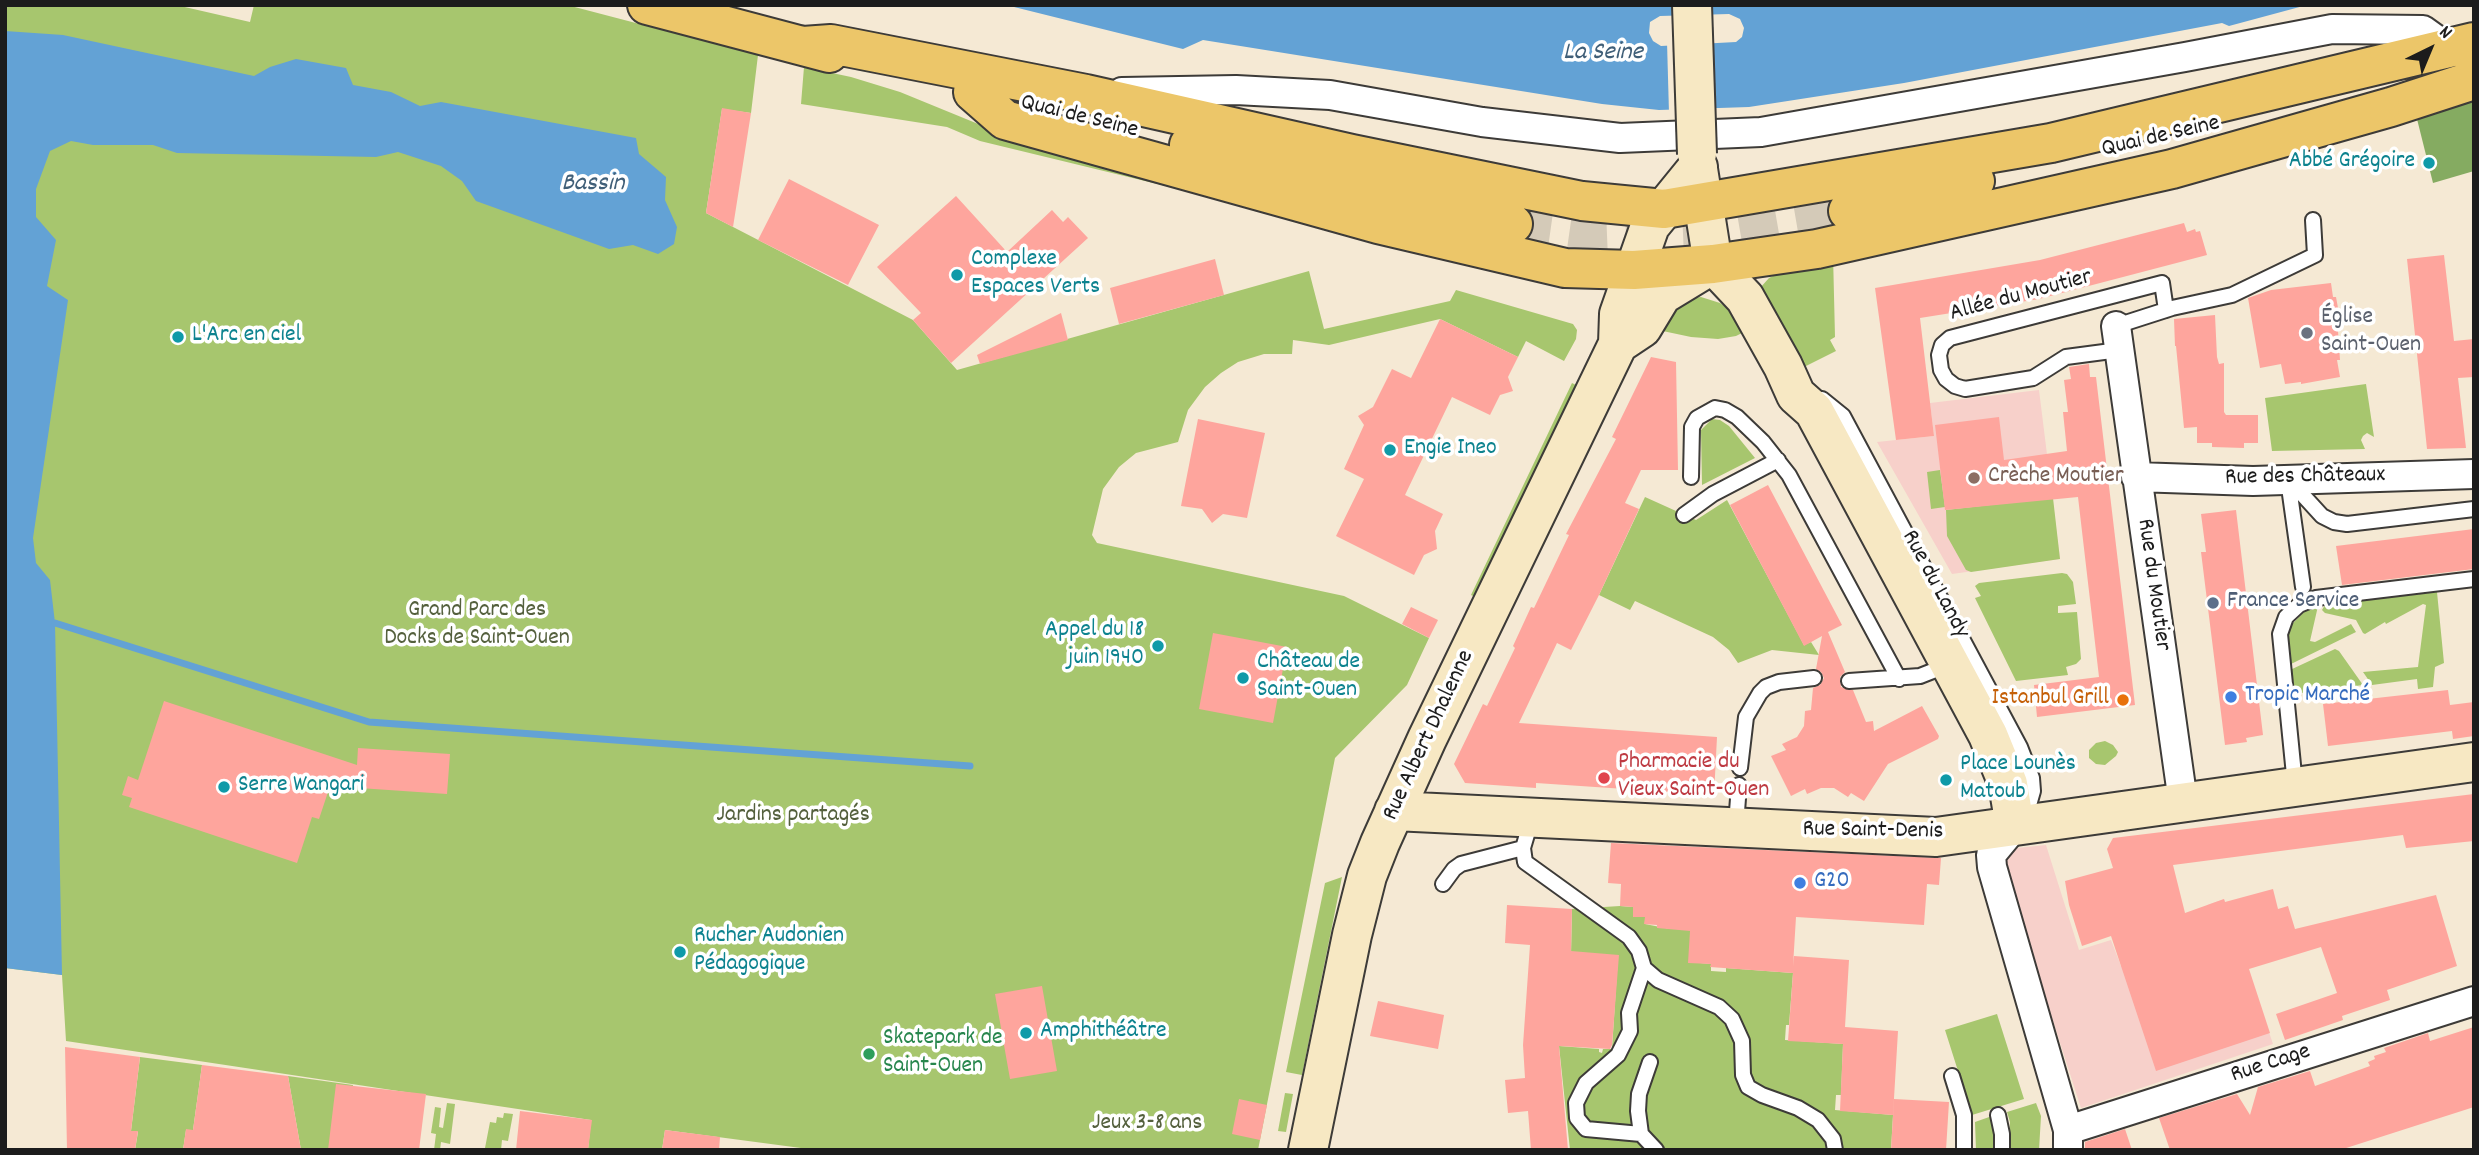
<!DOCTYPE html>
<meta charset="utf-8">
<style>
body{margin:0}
#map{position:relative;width:2479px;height:1155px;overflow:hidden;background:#f5e9d4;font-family:Dekko,sans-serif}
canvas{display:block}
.frame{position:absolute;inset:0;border:7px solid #1c1c1c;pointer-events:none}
.north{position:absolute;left:2395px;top:14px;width:70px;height:70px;-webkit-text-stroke:5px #fff;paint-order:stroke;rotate:43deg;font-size:19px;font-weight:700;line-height:28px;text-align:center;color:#1c1c1c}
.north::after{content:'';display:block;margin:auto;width:24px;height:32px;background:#1c1c1c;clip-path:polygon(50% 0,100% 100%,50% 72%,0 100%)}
</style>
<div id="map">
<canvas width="2479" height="1155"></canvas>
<div class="frame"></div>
<div class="north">N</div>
</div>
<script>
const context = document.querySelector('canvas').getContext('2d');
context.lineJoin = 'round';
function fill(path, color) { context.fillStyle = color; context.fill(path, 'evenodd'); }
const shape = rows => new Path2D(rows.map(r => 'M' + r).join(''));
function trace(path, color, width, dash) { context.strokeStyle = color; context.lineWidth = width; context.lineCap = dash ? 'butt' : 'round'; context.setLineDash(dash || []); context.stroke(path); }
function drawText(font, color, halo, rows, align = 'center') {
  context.font = font + ' Dekko,sans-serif'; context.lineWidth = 7; context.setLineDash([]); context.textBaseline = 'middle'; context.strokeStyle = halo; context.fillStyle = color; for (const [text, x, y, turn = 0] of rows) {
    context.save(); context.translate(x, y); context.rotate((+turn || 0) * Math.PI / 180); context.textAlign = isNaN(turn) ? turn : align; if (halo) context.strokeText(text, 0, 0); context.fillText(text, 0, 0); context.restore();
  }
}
fill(shape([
 [2039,390,2060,559,1952,574,1877,442,1934,436,1930,403],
 [2046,845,2079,950,2111,940,2121,966,2216,934,2207,905,2224,899,2273,1044,2081,1108,1998,850]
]), '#f7d0ca');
fill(shape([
 [6,5,176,5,250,22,254,5,567,5,758,55,751,113,722,109,706,213,913,320,957,370,1309,271,1324,329,1450,301,1456,290,1573,324,1577,330,1576,339,1564,361,1526,341,1518,357,1440,319,1329,345,1293,340,1292,354,1264,354,1238,362,1221,373,1205,387,1188,410,1178,442,1136,453,1119,467,1103,489,1092,535,1097,543,1344,596,1429,638,1407,685,1335,758,1258,1150,816,1150,665,1130,662,1150,588,1150,591,1120,66,1041,62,975,5,968],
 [804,67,851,77,900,92,988,128,1214,187,1211,197,980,141,947,127,801,104],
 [1833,254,1835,337,1830,340,1836,351,1804,367,1760,288,1769,278,1810,257],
 [1701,297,1720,303,1734,313,1746,331,1736,336,1718,339,1691,337,1658,330,1683,299],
 [1572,383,1580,387,1479,599,1471,595],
 [2366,384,2374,437,2367,433,2363,436,2361,440,2365,449,2272,451,2265,398],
 [1712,419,1720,420,1729,426,1755,458,1702,485,1701,430],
 [1940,470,1945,507,1931,509,1927,472],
 [1645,497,1696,520,1727,500,1804,645,1811,642,1819,655,1772,650,1738,663,1729,650,1713,637,1635,601,1630,610,1599,595],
 [2053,498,2060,559,1971,572,1966,570,1947,536,1946,510],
 [2062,573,2067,574,2073,582,2076,604,2058,606,2058,613,2077,612,2081,659,2076,664,2066,667,2068,675,2016,681,1975,598,1981,596,1975,586,1979,583],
 [2437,592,2444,663,2435,667,2433,687,2418,689,2417,679,2372,685,2363,672,2418,667,2426,605,2423,604,2386,624,2385,622,2365,634,2363,633,2356,620,2325,613,2322,610,2325,605],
 [2318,606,2310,641,2315,642,2351,624,2356,632,2289,665,2287,641,2291,625,2306,610],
 [2335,649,2339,651,2363,685,2293,694,2290,670],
 [2105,741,2113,745,2118,752,2116,756,2105,765,2096,764,2089,758,2089,750,2096,743],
 [1342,877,1302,1075,1286,1072,1325,883],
 [1620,906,1633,907,1633,917,1645,917,1645,924,1670,929,1714,912,1689,962,1711,964,1711,971,1726,972,1726,968,1793,973,1789,1025,1786,1025,1785,1040,1843,1044,1841,1095,1836,1095,1835,1110,1893,1115,1891,1150,1570,1150,1559,1046,1599,1049,1599,1052,1602,1053,1603,1049,1612,1049,1618,956,1571,956,1572,909],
 [1997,1014,2024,1099,1972,1115,1945,1030],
 [140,1057,202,1065,193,1130,186,1130,183,1150,135,1150,138,1132,131,1131],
 [288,1076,353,1085,345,1150,301,1150],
 [1285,1093,1293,1094,1286,1132,1278,1131],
 [447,1103,455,1104,450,1144,441,1142,440,1150,434,1150,436,1134,431,1133,435,1107,441,1108,439,1127,443,1128],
 [2036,1103,2041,1116,2039,1150,2009,1150,2010,1122,2007,1112],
 [504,1113,513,1114,508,1141,502,1140,501,1150,485,1148,490,1122,496,1123,497,1117,503,1118],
 [1992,1116,1996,1150,1976,1150,1975,1122]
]), '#a7c66e');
fill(shape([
 [2474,90,2474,171,2433,183,2415,111]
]), '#85ab61');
fill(shape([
 [1006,5,2307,5,2229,26,2222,23,1904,83,1749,107,1659,110,1602,104,1203,40,1183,49],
 [1729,14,1740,19,1744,28,1742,37,1736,42,1661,46,1653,41,1649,33,1650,22,1660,16],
 [5,31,63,35,254,76,270,67,296,59,346,68,353,85,391,92,420,106,441,102,636,138,639,154,666,177,665,200,677,227,674,244,658,254,633,245,609,249,476,201,462,181,441,166,398,152,376,157,177,153,153,145,93,145,71,141,50,151,36,189,36,217,56,240,47,286,68,300,33,538,36,563,50,580,55,623,62,975,5,968]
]), '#63a2d5');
fill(shape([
 [1713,40,1715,112,1669,113,1667,42]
]), '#f5e9d4');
trace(shape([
 [55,623,369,722,970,766]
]), '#63a2d5', 7);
fill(shape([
 [722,108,751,113,733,227,706,213],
 [789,179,879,225,848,285,758,240],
 [956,196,1007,252,1052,210,1063,222,1068,217,1088,238,951,363,913,320,921,313,877,267],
 [2184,223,2187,232,2195,229,2196,232,2200,231,2207,255,2039,299,1920,318,1934,436,1896,440,1875,288,2040,260],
 [2444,255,2454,341,2474,339,2474,377,2458,378,2466,448,2427,449,2407,259],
 [1215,259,1224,295,1119,324,1110,288],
 [2331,283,2333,297,2336,297,2342,330,2338,331,2340,360,2337,360,2340,377,2301,384,2301,382,2285,384,2281,364,2260,368,2248,298,2271,290],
 [1061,313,1068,340,980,364,977,355],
 [2215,315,2217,357,2219,364,2224,363,2224,412,2226,415,2258,415,2258,443,2244,443,2244,448,2212,447,2212,443,2197,443,2197,427,2184,428,2176,346,2175,346,2174,319],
 [1440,319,1518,357,1508,377,1513,391,1500,395,1490,415,1452,397,1405,495,1443,514,1435,531,1437,549,1424,555,1414,575,1336,536,1364,479,1344,469,1364,425,1358,416,1373,407,1392,369,1411,378],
 [1651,357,1676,362,1678,470,1641,470,1625,503,1639,509,1599,595,1571,650,1557,643,1519,723,1717,737,1714,795,1536,783,1536,788,1465,783,1454,764,1483,704,1487,706,1515,648,1513,646,1531,607,1534,608,1569,535,1566,534,1616,439,1612,437],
 [2089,364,2090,377,2096,377,2135,705,2037,717,2034,685,2099,677,2078,497,1945,510,1935,425,1999,417,2004,460,2067,451,2063,412,2068,412,2064,380,2071,379,2069,367],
 [1198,419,1265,433,1247,518,1223,514,1212,523,1202,509,1181,506],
 [1768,485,1842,625,1828,632,1845,672,1840,677,1841,687,1853,690,1866,722,1873,721,1874,731,1922,706,1939,736,1938,739,1888,764,1864,801,1851,793,1848,797,1834,788,1821,788,1807,794,1805,789,1791,796,1771,756,1786,750,1782,744,1797,737,1804,726,1805,711,1811,710,1813,688,1820,685,1824,678,1821,672,1816,669,1822,636,1804,646,1730,505],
 [2236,510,2263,735,2246,738,2247,742,2225,745,2201,552,2206,552,2201,514],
 [2474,529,2474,569,2342,585,2336,546],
 [1411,607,1438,620,1429,638,1402,624],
 [1213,633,1287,647,1273,723,1199,709],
 [2448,690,2450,705,2474,702,2474,736,2453,739,2452,731,2328,746,2323,704],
 [164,701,357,765,358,748,450,754,447,794,330,786,319,819,312,817,297,863,129,807,132,798,122,795,128,776,138,780],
 [2474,794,2474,841,2406,848,2403,835,2173,865,2185,913,2224,899,2225,902,2273,889,2278,909,2288,906,2295,929,2436,895,2457,966,2387,990,2390,1000,2342,1016,2343,1020,2285,1040,2276,1014,2337,993,2321,947,2249,969,2270,1033,2156,1071,2111,936,2082,946,2069,905,2065,881,2113,868,2107,849,2113,838],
 [1611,843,1941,858,1939,885,1927,884,1924,925,1796,917,1793,966,1794,956,1849,960,1845,1027,1898,1031,1893,1115,1840,1111,1843,1044,1788,1041,1793,973,1710,967,1711,964,1688,963,1690,931,1657,928,1657,925,1644,924,1645,917,1633,917,1633,907,1620,906,1621,884,1608,883],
 [1507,905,1572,909,1571,951,1619,955,1612,1045,1610,1049,1559,1046,1568,1150,1531,1150,1528,1111,1508,1113,1505,1080,1525,1078,1523,1045,1530,945,1505,943],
 [1042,986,1057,1071,1010,1079,995,994],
 [1378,1001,1444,1015,1438,1049,1370,1036],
 [2474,1027,2474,1107,2340,1150,2170,1150,2159,1118,2237,1094,2250,1115,2258,1087,2310,1071,2315,1086,2370,1066,2368,1062,2375,1059,2374,1056,2386,1052,2384,1048,2428,1033,2430,1041],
 [65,1047,140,1057,131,1131,138,1131,135,1150,67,1150],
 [202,1065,288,1076,301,1150,183,1150,186,1129,193,1130],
 [336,1084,426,1094,419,1150,328,1150],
 [1239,1099,1267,1105,1260,1140,1232,1134],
 [1894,1099,1949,1102,1946,1150,1891,1150],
 [520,1111,592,1120,588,1150,516,1150],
 [2125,1129,2132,1150,2085,1150,2085,1142],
 [665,1130,720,1137,719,1150,662,1150]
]), '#fea59d');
trace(shape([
 [1513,224,1605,237,1726,232,1848,211]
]), '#d4cab8', 38, [38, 19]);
const lane = shape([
 [2116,326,2172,308,2232,295,2315,255,2313,220],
 [2119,350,2066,357,2033,378,1965,389,1955,386,1946,379,1941,370,1939,355,1942,345,1950,338,2162,283,2166,310],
 [1822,399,1843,416,2020,747,2032,778,2033,791,2029,805,2022,816],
 [1691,477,1692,427,1697,418,1715,408,1725,410,1737,417,1763,442,1789,475,1899,679],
 [2288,480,2303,587],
 [2290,481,2322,516,2334,522,2347,524,2474,509],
 [1684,515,1713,494,1778,460],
 [1849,681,1920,676,1948,665],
 [1740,768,1746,717,1760,693,1766,687,1779,682,1814,678],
 [2295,785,2280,634,2286,617,2299,605,2316,598,2474,579],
 [1531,821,1523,848,1525,862,1629,937,1639,951,1644,968,1629,1013,1630,1031,1618,1055,1586,1083,1576,1103,1577,1118,1586,1129,1641,1134,1656,1150],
 [1736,825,1739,785],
 [1443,884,1454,869,1461,864,1523,848],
 [1644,968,1658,980,1719,1007,1732,1019,1742,1041,1743,1075,1748,1087,1762,1095,1798,1108,1818,1120,1833,1139,1835,1150],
 [1952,1076,1964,1115,1964,1150],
 [1998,1115,2002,1134,2002,1150],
 [1641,1134,1638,1111,1639,1094,1650,1062]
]);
const street = shape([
 [1122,92,1236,90,1330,95,1482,122,1620,138,1761,132,2185,57,2332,29,2423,30,2448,48],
 [2116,326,2183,802],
 [2136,477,2253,481,2474,474],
 [2015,826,1991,855,1992,867,2068,1130,2068,1150],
 [2068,1130,2474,1001]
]);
const secondary = shape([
 [1698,169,1713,264],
 [1713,264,1745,298,1783,366,1796,395,1814,411,1988,735,2008,784,2015,826],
 [1618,344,1642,328,1662,295,1713,264],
 [1394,811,1936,837,2474,762],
 [1308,1150,1352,935,1367,876,1380,843,1427,739,1618,344,1619,314,1650,226,1698,167]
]);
const primary = shape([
 [647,5,829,53],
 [803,46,831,44,1086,94,1352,154,1582,201,1664,209,2051,143,2474,42],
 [973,92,1005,120,1378,224,1565,268,1634,270,1713,264,1817,249,2172,169,2391,107,2474,80],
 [1189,145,1513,224],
 [1848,211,1975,181]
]);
trace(lane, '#3d3b38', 18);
trace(street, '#3d3b38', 32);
trace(secondary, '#3d3b38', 42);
trace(primary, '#3d3b38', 42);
trace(lane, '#fff', 14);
trace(street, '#fff', 28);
trace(secondary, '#f7e8c3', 38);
trace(primary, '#ecc669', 38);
const secondaryBridge = shape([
 [1692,5,1697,154]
]);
trace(secondaryBridge, '#3d3b38', 42, []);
trace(secondaryBridge, '#f7e8c3', 38);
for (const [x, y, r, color] of [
 [2429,163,7,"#0f9aa8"],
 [957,275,7,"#0f9aa8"],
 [2307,333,7,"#6b7280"],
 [178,337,7,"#0f9aa8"],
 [1390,450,7,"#0f9aa8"],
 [1974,478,7,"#8d6e63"],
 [2213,603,7,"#5c6f8a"],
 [1158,646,7,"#0f9aa8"],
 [1243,678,7,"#0f9aa8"],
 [2231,697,7,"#3f7fe0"],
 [2123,700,7,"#e8710a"],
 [1604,778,7,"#e0444e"],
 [1946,780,7,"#0f9aa8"],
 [224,787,7,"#0f9aa8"],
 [1800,883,7,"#3f7fe0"],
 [680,952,7,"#0f9aa8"],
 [1026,1033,7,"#0f9aa8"],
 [869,1054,7,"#2e9e5b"]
]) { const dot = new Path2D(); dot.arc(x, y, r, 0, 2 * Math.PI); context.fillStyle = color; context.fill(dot); trace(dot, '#fff', 2.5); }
drawText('24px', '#1c1c1c', '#fff', [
 ["Quai de Seine",1079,118,14],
 ["Quai de Seine",2161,138,-13],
 ["Allée du Moutier",2021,297,-15],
 ["Rue des Châteaux",2305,478,-1],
 ["Rue du Landy",1934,585,62],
 ["Rue du Moutier",2152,585,82],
 ["Rue Albert Dhalenne",1430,736,-65],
 ["Rue Saint-Denis",1873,832,1],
 ["Rue Cage",2271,1065,-18]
]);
drawText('24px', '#0d838f', '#fff', [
 ["Abbé Grégoire",2415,163,"right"],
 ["Complexe",971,261],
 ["Espaces Verts",971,289],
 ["L'Arc en ciel",192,337],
 ["Engie Ineo",1404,450],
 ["Appel du 18",1144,632,"right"],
 ["juin 1940",1144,660,"right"],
 ["Château de",1257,664],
 ["Saint-Ouen",1257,692],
 ["Place Lounès",1960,766],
 ["Matoub",1960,794],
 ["Serre Wangari",238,787],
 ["Rucher Audonien",694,938],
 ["Pédagogique",694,966],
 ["Amphithéâtre",1040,1033]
], 'left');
drawText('24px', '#5b616d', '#fff', [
 ["Église",2321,319],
 ["Saint-Ouen",2321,347]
], 'left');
drawText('24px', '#785e54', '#fff', [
 ["Crèche Moutier",1988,478]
], 'left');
drawText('24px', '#4e5e75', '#fff', [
 ["France Service",2227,603]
], 'left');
drawText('24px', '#54603d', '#fff', [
 ["Grand Parc des",477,612],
 ["Docks de Saint-Ouen",477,640],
 ["Jardins partagés",793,817],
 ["Jeux 3-8 ans",1147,1125]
]);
drawText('24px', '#366cbe', '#fff', [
 ["Tropic Marché",2245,697],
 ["G20",1814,883]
], 'left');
drawText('24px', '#c56008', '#fff', [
 ["Istanbul Grill",2109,700]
], 'right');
drawText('24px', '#be3a42', '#fff', [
 ["Pharmacie du",1618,764],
 ["Vieux Saint-Ouen",1618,792]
], 'left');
drawText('24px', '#27864d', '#fff', [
 ["Skatepark de",883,1040],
 ["Saint-Ouen",883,1068]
], 'left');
drawText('italic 26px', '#405f78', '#fff', [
 ["La Seine",1603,54],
 ["Bassin",593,185]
]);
</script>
